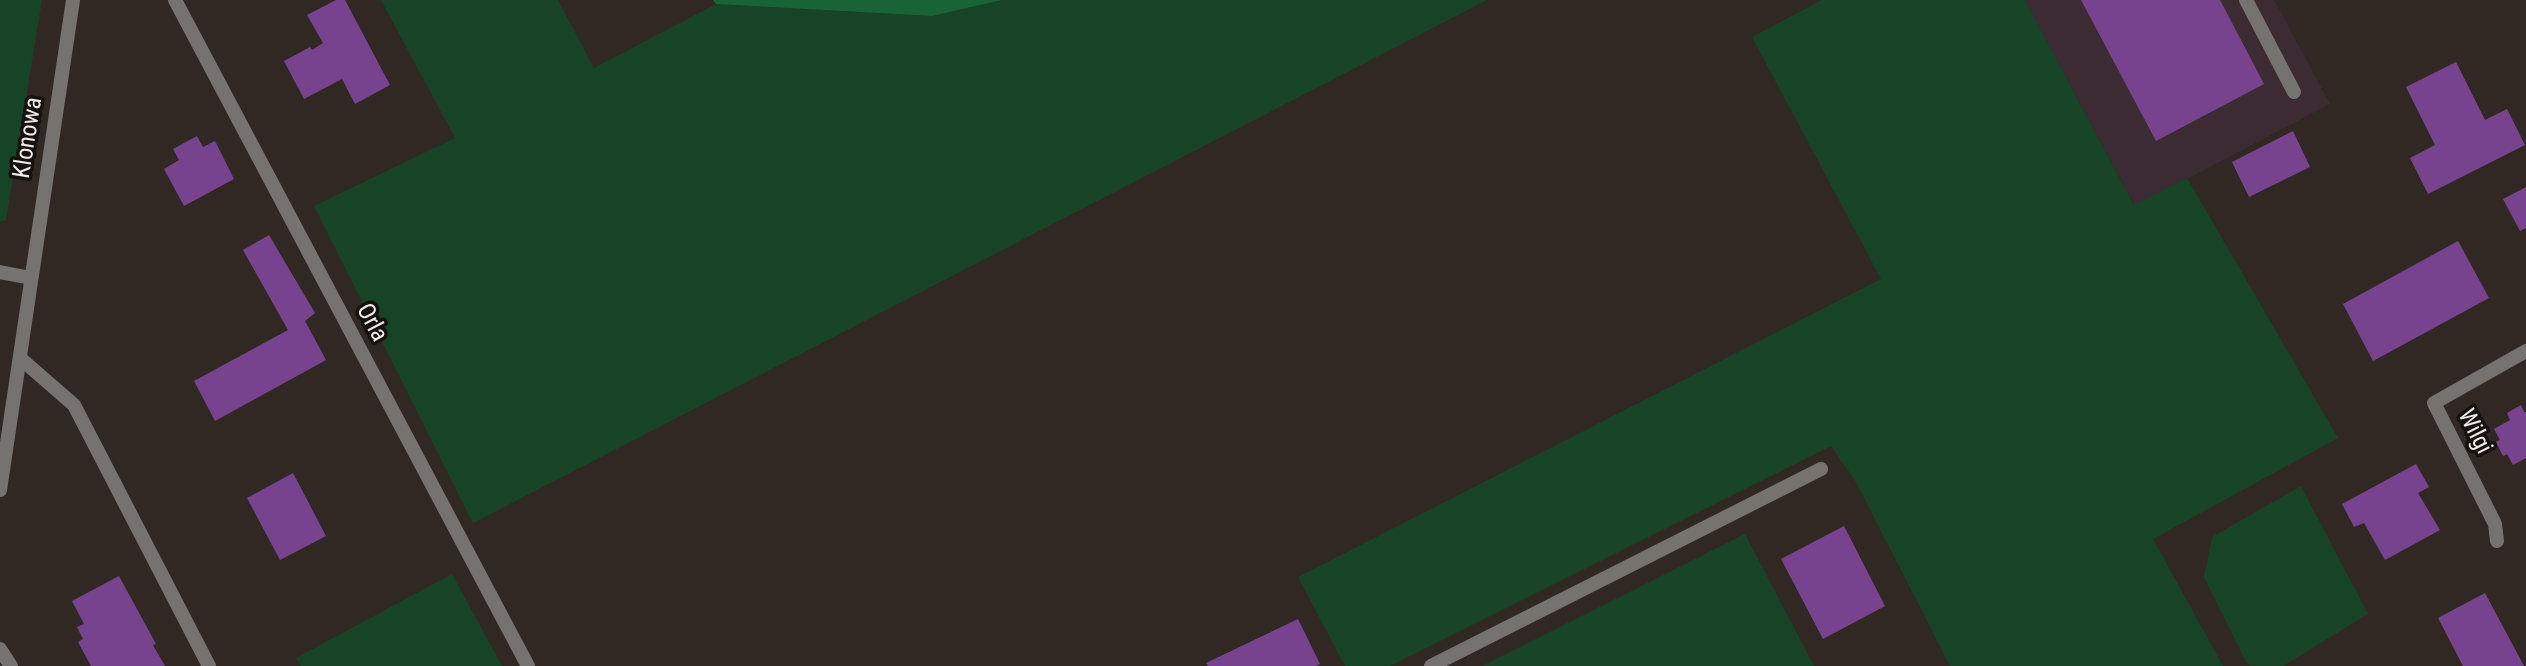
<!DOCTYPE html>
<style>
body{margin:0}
canvas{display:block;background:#312823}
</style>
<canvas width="2526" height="666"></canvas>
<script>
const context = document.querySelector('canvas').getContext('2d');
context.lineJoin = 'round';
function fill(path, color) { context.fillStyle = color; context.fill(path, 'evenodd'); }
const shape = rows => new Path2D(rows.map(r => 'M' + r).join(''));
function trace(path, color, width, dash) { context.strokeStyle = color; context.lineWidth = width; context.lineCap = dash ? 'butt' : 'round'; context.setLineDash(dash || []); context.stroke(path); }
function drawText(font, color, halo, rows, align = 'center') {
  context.font = font + ' "Roboto Condensed",sans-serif'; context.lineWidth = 7; context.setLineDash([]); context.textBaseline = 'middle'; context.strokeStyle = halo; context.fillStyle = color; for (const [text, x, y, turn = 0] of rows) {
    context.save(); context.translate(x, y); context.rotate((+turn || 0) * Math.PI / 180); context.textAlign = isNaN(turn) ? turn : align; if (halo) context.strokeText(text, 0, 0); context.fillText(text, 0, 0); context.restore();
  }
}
fill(shape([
 [2025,0,2274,0,2330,104,2135,206]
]), '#3d2b34');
fill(shape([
 [0,0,42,0,6,220,0,222],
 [381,0,558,0,594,68,716,4,932,16,1002,0,1487,0,473,523,314,206,455,138],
 [1822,0,2025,0,2134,205,2187,178,2338,438,2153,539,2223,666,1950,666,1856,482,1831,446,1390,666,1345,666,1298,577,1881,279,1752,37],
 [2301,486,2368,614,2283,666,2251,666,2246,662,2204,577,2212,537],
 [1745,534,1814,666,1482,666],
 [452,574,502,666,301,666,296,658]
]), '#174327');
fill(shape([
 [713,0,1002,0,932,16,716,4]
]), '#196437');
fill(shape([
 [336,0,345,0,390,85,355,104,342,79,304,99,284,61,310,47,312,50,323,43,307,15],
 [2081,0,2220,0,2264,84,2156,141],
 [2456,62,2485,120,2507,109,2525,145,2428,194,2410,158,2435,145,2406,87],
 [2293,131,2310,167,2249,197,2232,162],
 [197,136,203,147,215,141,234,179,184,206,164,169,179,160,173,149],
 [2526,187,2526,228,2520,231,2503,199],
 [269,235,315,313,305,321,326,360,215,421,194,381,288,330,243,250],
 [2458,241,2489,298,2373,361,2343,304],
 [2521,405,2524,412,2526,412,2526,458,2513,465,2507,454,2503,456,2496,442,2500,440,2494,429,2510,420,2507,413],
 [2416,464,2429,487,2418,493,2440,530,2385,560,2364,523,2354,527,2342,504],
 [293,473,326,536,280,560,247,498],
 [1844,526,1885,606,1823,639,1781,559],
 [119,576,156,644,153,645,165,666,91,666,78,642,83,639,77,627,84,624,72,601],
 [2485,593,2524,666,2463,666,2438,618],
 [1298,619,1320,664,1316,666,1208,666,1206,663]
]), '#78438e');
trace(shape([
 [2246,0,2294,92],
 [20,358,74,405,209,666],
 [0,649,11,666],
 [1431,666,1821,469]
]), '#76726f', 14);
trace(shape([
 [175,0,528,666],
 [0,272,31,278],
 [0,490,73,0],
 [2497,541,2495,524,2434,403,2526,351]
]), '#76726f', 14);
drawText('24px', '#f1ebe8', '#161210', [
 ["Klonowa",29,138,-81],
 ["Orla",371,323,62],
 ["Wilgi",2474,432,63]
]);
</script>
